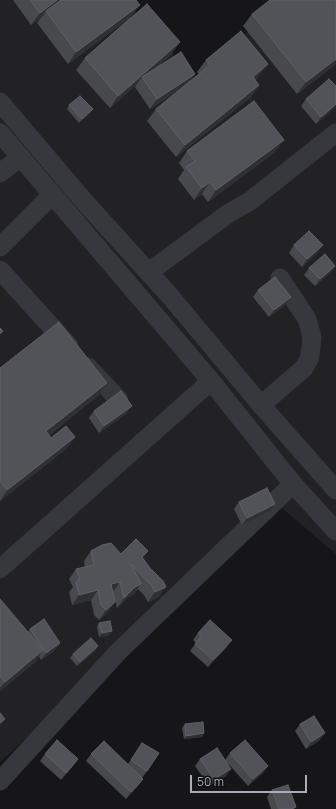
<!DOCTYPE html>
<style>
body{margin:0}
#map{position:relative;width:336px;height:809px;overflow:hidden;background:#161618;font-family:Manrope,sans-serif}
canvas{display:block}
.scale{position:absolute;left:190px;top:775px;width:117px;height:18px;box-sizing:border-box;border:2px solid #a8adb8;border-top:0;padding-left:5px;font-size:12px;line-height:14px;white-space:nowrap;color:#a8adb8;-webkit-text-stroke:3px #111113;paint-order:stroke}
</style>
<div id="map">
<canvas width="336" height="809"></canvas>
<div class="scale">50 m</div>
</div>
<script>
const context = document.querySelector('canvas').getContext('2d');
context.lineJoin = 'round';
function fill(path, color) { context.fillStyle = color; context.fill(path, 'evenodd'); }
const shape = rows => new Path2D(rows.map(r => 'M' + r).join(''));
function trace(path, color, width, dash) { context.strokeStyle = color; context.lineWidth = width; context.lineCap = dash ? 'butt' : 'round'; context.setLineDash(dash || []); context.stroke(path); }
fill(shape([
 [0,0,125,0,195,80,282,0,336,0,336,554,282,508,0,762]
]), '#222225');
trace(shape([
 [0,102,83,200,170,296,261,405,336,490],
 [0,133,211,381,293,484,336,531],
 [0,173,21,157],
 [0,247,52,195],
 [0,270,69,346],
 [149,272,229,213,250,201,336,133],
 [88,367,119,400],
 [261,405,304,368,309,359,311,348,312,337,307,319,280,278],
 [0,569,211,381],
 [0,781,118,652,293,484]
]), '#37383d', 19);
fill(shape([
 [13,0,136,0,131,17,172,54,155,69,195,74,189,82,199,74,197,72,206,60,259,76,255,80,259,85,251,97,176,157,147,121,156,109,182,88,150,109,135,87,137,84,110,108,76,70,85,58,131,17,68,64,37,23,41,18,31,25],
 [252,14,336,64,297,94,243,26],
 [306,99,336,106,316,124,301,106],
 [69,105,93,109,90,113,79,123,67,109],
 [187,151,275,152,208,202,202,194,194,200,178,179,184,170,179,163],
 [294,245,318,252,302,267,289,253],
 [335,266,330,273,315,286,304,275,309,268],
 [258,290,291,297,286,304,269,317,253,297],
 [0,368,99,395,49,435,51,438,75,437,66,449,0,501],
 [94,411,127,413,99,433,89,418],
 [239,502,270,511,242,525,234,509],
 [91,551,121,554,143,558,159,597,148,602,144,595,138,589,134,594,128,597,117,608,113,592,108,612,99,620,94,615,91,600,72,605,69,592,73,587,69,579,76,569,85,567,84,561],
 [0,599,28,632,30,629,55,650,41,660,39,656,35,662,0,691],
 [99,623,112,631,109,635,99,637,97,627],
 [198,633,227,647,208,667,190,651,196,643,193,640],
 [96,650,77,666,70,658,73,654],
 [185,724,204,733,202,737,184,739,182,728],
 [300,724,320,740,306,749,295,731],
 [142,743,147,771,142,778,143,779,138,786,126,799,86,761,91,754,128,764],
 [230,753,263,773,248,786,225,760,226,776,209,786,195,766,200,759,225,760],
 [45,754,78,759,73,766,61,780,40,761],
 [272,790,296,807,294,809,271,809,267,797]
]), '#47494d');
fill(shape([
 [57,0,65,0,46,11,41,18,31,25,40,13],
 [140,5,131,17,68,64,76,52],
 [180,42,172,54,143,79,142,77,137,84,110,108,118,96],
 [336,59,336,64,297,94,306,82],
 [268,64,259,76,244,89,253,77],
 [195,74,188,84,150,109,157,99],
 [259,85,251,97,176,157,185,145],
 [336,104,336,106,316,124,321,117],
 [93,109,90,113,79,123,82,119],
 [284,140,275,152,208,202,216,190],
 [210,182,202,194,194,200,202,188],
 [323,245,318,252,302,267,307,259],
 [335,266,330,273,315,286,320,279],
 [291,297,286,304,269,317,274,310],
 [107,383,99,395,38,443,46,431],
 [132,406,127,413,99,433,104,426],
 [75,437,66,449,0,501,7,490],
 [275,504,270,511,242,525,247,518],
 [148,551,141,561,142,557],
 [120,582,113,592,111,584],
 [141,584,134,594,128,597,117,608,124,598,135,587],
 [166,587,159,597,148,602,155,592],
 [98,590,91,600,72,605,79,595],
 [115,602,108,612,99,620,106,610],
 [112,631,109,635,99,637,102,633],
 [232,640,227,647,208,667,213,660],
 [60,643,55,650,41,660,46,653],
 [98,646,96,650,77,666,80,662],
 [43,650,35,662,0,691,0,688,5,682],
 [5,719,0,726,0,723],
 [204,733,202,737,184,739,186,736],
 [325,733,320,740,306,749,311,742],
 [78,759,73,766,61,780,66,773],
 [268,766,263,773,248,786,253,779],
 [231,769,226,776,209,786,214,779],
 [143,779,138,786,126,799,131,792]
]), '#2f3033');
const building = shape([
 [30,0,57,0,40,13,30,0],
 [61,0,136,0,140,5,76,52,46,11,61,0],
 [270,0,336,0,336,59,306,82,252,14,270,0],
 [147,4,180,42,118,96,85,58,147,4],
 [241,31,268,64,253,77,259,85,185,145,156,109,210,65,206,60,241,31],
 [181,52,195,74,157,99,142,77,181,52],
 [329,79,336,86,336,104,321,117,306,99,329,79],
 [80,96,93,109,82,119,69,105,80,96],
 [254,101,284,140,216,190,210,182,202,188,186,167,195,161,187,151,254,101],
 [309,231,323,245,307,259,294,245,309,231],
 [325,254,335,266,320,279,309,268,325,254],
 [275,277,291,297,274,310,258,290,275,277],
 [59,322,107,383,46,431,51,438,66,426,75,437,7,490,0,481,0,368,59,322],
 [0,328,3,331,0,334,0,328],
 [121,391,132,406,104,426,94,411,121,391],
 [267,488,275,504,247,518,239,502,267,488],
 [136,539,148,551,142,557,150,568,163,581,166,587,155,592,151,585,131,564,141,584,135,587,124,598,120,582,111,584,115,602,106,610,101,605,98,590,79,595,76,582,80,578,76,569,94,565,91,551,102,545,111,543,121,554,136,539],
 [0,599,43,650,5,682,0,676,0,599],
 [44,619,60,643,46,653,30,629,44,619],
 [210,620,232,640,213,660,195,644,202,636,198,633,210,620],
 [110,621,112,631,102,633,99,623,110,621],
 [91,638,98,646,80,662,73,654,91,638],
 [0,713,5,719,0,723,0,713],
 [314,716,325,733,311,742,300,724,314,716],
 [203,722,204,733,186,736,185,724,203,722],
 [57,740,78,759,66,773,45,754,57,740],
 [245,740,268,766,253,779,230,753,245,740],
 [104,741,143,779,131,792,91,754,104,741],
 [142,743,159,753,147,771,131,760,142,743],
 [217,748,231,769,214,779,200,759,217,748],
 [288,785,296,807,291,809,279,809,272,790,288,785]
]);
fill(building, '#525359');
trace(building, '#5f6168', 1);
</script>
